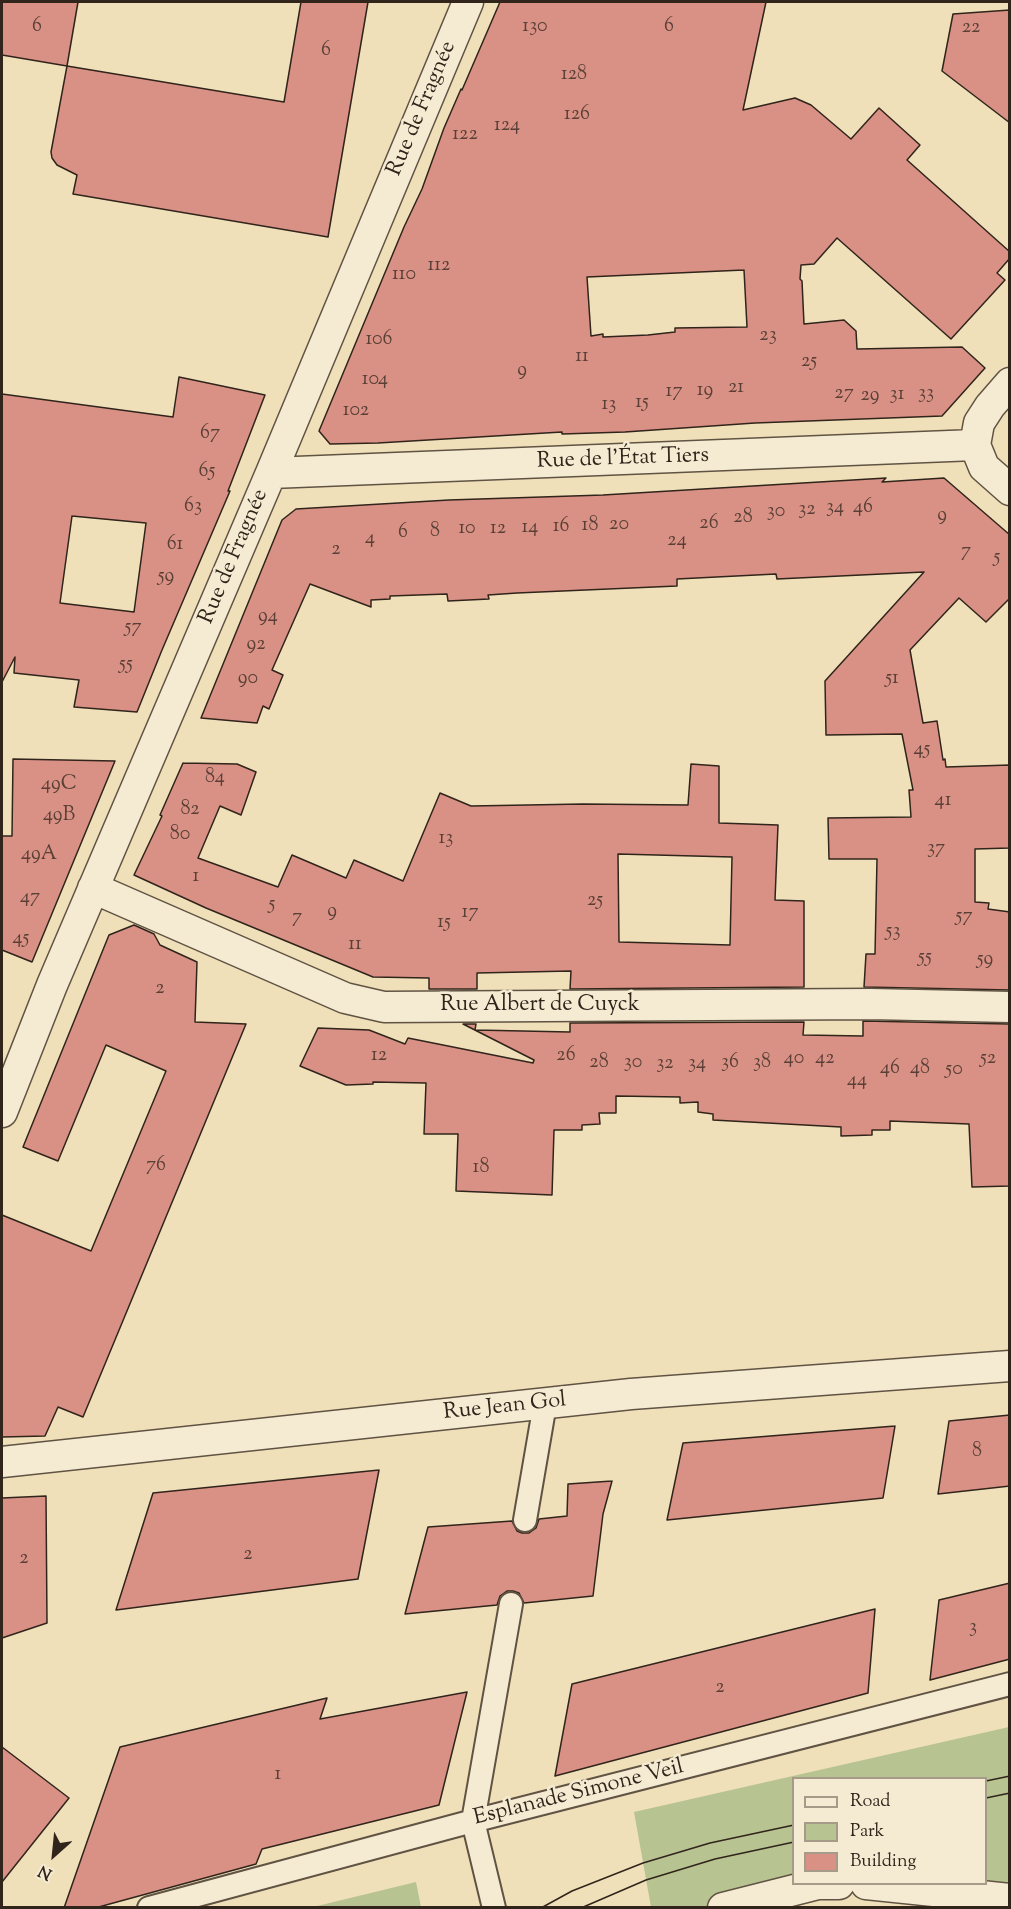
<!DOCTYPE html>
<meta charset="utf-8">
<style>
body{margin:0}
#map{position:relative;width:1011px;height:1909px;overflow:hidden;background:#efe0ba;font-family:"Sorts Mill Goudy",serif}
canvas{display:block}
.frame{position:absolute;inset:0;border:3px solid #30241b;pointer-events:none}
.legend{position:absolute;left:792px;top:1777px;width:195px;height:108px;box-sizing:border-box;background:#f5ebd2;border:2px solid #a69b89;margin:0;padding:8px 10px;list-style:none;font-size:18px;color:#30241b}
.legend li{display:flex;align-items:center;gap:12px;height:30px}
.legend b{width:30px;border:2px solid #a69b89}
.north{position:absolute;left:24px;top:1825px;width:60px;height:60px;-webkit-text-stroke:4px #f5ebd2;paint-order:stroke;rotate:207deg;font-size:16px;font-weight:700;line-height:24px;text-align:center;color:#30241b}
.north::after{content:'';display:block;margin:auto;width:21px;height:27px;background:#30241b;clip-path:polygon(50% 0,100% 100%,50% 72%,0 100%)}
</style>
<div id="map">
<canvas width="1011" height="1909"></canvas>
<div class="frame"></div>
<ul class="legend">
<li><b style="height:8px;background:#f5ebd2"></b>Road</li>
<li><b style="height:16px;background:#b7c391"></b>Park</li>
<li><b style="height:16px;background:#d99185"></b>Building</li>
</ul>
<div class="north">N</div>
</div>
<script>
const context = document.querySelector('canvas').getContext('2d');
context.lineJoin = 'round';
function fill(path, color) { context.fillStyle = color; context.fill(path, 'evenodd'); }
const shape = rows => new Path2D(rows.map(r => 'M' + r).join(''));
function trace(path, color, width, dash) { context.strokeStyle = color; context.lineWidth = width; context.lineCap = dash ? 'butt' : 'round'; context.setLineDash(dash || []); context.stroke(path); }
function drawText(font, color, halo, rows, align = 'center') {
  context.font = font + ' "Sorts Mill Goudy",serif'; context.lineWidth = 5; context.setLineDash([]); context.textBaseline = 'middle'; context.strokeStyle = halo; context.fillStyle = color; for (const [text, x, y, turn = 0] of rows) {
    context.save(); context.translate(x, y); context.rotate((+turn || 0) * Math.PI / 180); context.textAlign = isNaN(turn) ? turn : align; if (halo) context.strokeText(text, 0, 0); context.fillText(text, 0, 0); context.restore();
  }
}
fill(shape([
 [1009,1727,1009,1899,986,1884,986,1778,794,1778,794,1884,723,1907,651,1907,634,1812],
 [416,1882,421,1907,313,1907]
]), '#b7c391');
const building = shape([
 [2,2,78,2,67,66,2,55,2,2],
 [301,2,368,2,328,237,73,194,77,175,57,165,52,158,51,152,67,66,284,102,301,2],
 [500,2,766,2,743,110,795,98,811,105,851,139,879,108,920,145,907,160,1010,252,1010,258,997,273,1005,280,951,339,837,238,814,264,801,265,800,279,802,281,804,324,844,320,856,331,857,349,962,347,985,368,942,416,755,423,625,432,562,434,562,432,378,443,330,444,319,431,404,227,422,189,444,128,461,89,462,90,500,2],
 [744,270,747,327,675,328,675,332,648,335,603,337,603,334,591,336,587,277,744,270],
 [1010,10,1010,123,942,71,953,14,1010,10],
 [179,377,265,395,228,491,230,491,162,650,137,712,74,707,79,680,14,673,15,657,2,682,2,394,173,417,179,377],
 [72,516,146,523,134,612,60,603,72,516],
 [886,478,882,482,944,478,1010,535,1010,598,986,622,959,598,910,650,923,723,937,721,943,760,945,759,946,767,1010,765,1010,848,975,849,975,902,989,903,988,909,1010,912,1010,990,864,987,866,954,875,954,877,859,829,859,828,818,911,817,909,790,913,790,902,734,826,735,825,681,924,572,777,579,776,574,677,579,677,586,517,593,488,595,489,599,448,601,447,594,390,596,390,599,371,600,371,607,310,584,272,670,283,675,269,709,263,706,257,723,201,718,282,520,296,509,449,500,603,495,886,478],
 [13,759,115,761,32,962,2,950,2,836,12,836,13,759],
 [183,763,237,764,256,772,241,815,220,806,198,858,278,887,292,855,346,878,354,860,403,881,440,793,471,806,583,804,688,805,691,764,719,766,719,823,778,825,775,900,804,901,804,987,570,989,571,971,477,973,477,989,429,989,429,978,373,977,206,908,134,875,162,816,160,815,183,763],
 [618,854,732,857,730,945,619,942,618,854],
 [134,925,154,934,160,945,197,962,195,1022,246,1024,83,1417,58,1407,45,1436,2,1437,2,1215,91,1251,166,1071,106,1045,58,1161,23,1147,109,935,134,925],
 [863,1021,1010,1024,1010,1186,972,1187,969,1124,890,1121,890,1130,872,1130,872,1135,841,1136,841,1127,713,1120,713,1114,698,1112,698,1102,680,1103,680,1097,616,1096,616,1113,599,1113,600,1124,582,1125,582,1130,554,1130,552,1195,456,1191,458,1134,424,1134,426,1083,373,1082,373,1084,346,1085,300,1066,318,1028,369,1030,405,1044,408,1038,533,1063,534,1060,463,1024,476,1024,475,1030,570,1032,570,1023,804,1022,803,1035,863,1036,863,1021],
 [1010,1415,1010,1486,938,1494,949,1421,1010,1415],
 [895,1426,883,1498,667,1520,683,1443,895,1426],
 [379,1470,358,1579,116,1610,153,1493,379,1470],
 [612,1481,603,1514,593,1596,524,1603,519,1593,513,1591,507,1591,500,1596,497,1605,405,1614,428,1527,512,1521,517,1531,522,1533,529,1533,536,1528,539,1519,567,1516,568,1484,612,1481],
 [46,1496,47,1623,2,1638,2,1498,46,1496],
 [1010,1583,1010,1659,930,1680,939,1600,1010,1583],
 [875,1609,868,1693,555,1776,572,1684,875,1609],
 [467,1692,439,1805,262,1849,256,1864,95,1908,64,1908,120,1747,327,1698,320,1719,467,1692],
 [2,1747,69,1798,2,1882,2,1747]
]);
fill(building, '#d99185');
trace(building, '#30241b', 1.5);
const pedestrian = shape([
 [525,1520,545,1404],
 [149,1908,473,1821,1010,1684],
 [494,1908,473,1821,511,1604]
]);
const minor = shape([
 [1010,383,990,406,979,423,975,445,984,467,1010,490],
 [271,473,975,445],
 [93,888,345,998,384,1007,870,1004,1010,1007],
 [2,1112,52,985,271,473,468,2],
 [2,1462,631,1394,1010,1366],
 [866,1884,1010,1899],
 [723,1908,818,1884,839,1884]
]);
trace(pedestrian, '#605343', 26);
trace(minor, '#605343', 33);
trace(pedestrian, '#f5ebd2', 22);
trace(minor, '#f5ebd2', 30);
trace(shape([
 [986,1781,1010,1776],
 [986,1798,1010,1793],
 [541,1908,572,1891,643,1863,710,1843,794,1825],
 [581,1908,646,1880,715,1859,794,1842]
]), '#30241b', 1.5);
drawText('20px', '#5a3f36', null, [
 ["6",37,28],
 ["130",535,28],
 ["6",669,28],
 ["22",971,29],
 ["6",326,52],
 ["128",574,76],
 ["126",577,116],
 ["124",507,127],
 ["122",465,136],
 ["112",439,267],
 ["110",404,276],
 ["23",768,337],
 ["106",379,341],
 ["11",582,358],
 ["25",809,363],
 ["9",522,372],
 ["104",375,381],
 ["21",736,389],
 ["19",705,392],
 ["17",674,393],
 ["27",844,395],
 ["33",926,395],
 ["31",897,396],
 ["29",870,397],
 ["15",642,404],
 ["13",609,406],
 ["102",356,412],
 ["67",210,435],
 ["65",207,473],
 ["63",193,508],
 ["34",835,509],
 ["46",863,509],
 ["32",807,511],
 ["30",776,513],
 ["9",942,517],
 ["28",743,519],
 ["26",709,525],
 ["20",619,526],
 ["18",590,527],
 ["16",561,528],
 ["14",530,529],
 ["10",467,530],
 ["12",498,530],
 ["8",435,533],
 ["6",403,534],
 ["4",370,540],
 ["24",677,542],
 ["61",175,546],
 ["2",336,551],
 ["7",966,553],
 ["5",997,559],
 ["59",166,578],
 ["94",268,618],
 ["57",133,629],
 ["92",256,646],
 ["55",126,666],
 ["90",248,680],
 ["51",892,680],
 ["45",922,751],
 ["84",215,779],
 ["49C",59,786],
 ["41",943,802],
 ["82",190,811],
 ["49B",59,817],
 ["80",180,836],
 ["13",446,840],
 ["37",936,850],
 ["49A",39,856],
 ["1",196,878],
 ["47",30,899],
 ["25",595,902],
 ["5",272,906],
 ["9",332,913],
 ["17",470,914],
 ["57",964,918],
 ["7",297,919],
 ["15",444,924],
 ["53",893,933],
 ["45",21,940],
 ["11",355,946],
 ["55",925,959],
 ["59",985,961],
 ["2",160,990],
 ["12",379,1057],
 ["26",566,1057],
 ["40",794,1060],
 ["42",825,1060],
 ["52",988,1060],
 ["28",599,1064],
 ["30",633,1064],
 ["36",730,1064],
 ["38",762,1064],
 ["32",665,1065],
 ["34",697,1065],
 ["46",890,1070],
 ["48",920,1070],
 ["50",954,1071],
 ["44",857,1082],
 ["76",156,1167],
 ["18",481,1169],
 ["8",977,1453],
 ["2",248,1556],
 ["2",24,1560],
 ["3",973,1629],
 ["2",720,1689],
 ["1",278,1776]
]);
drawText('22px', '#30241b', '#f5ebd2', [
 ["Rue de Fragnée",423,109,-67],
 ["Rue de l'État Tiers",623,460,-2],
 ["Rue de Fragnée",235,557,-67],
 ["Rue Albert de Cuyck",540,1006],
 ["Rue Jean Gol",505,1408,-6],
 ["Esplanade Simone Veil",579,1794,-14]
]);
</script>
